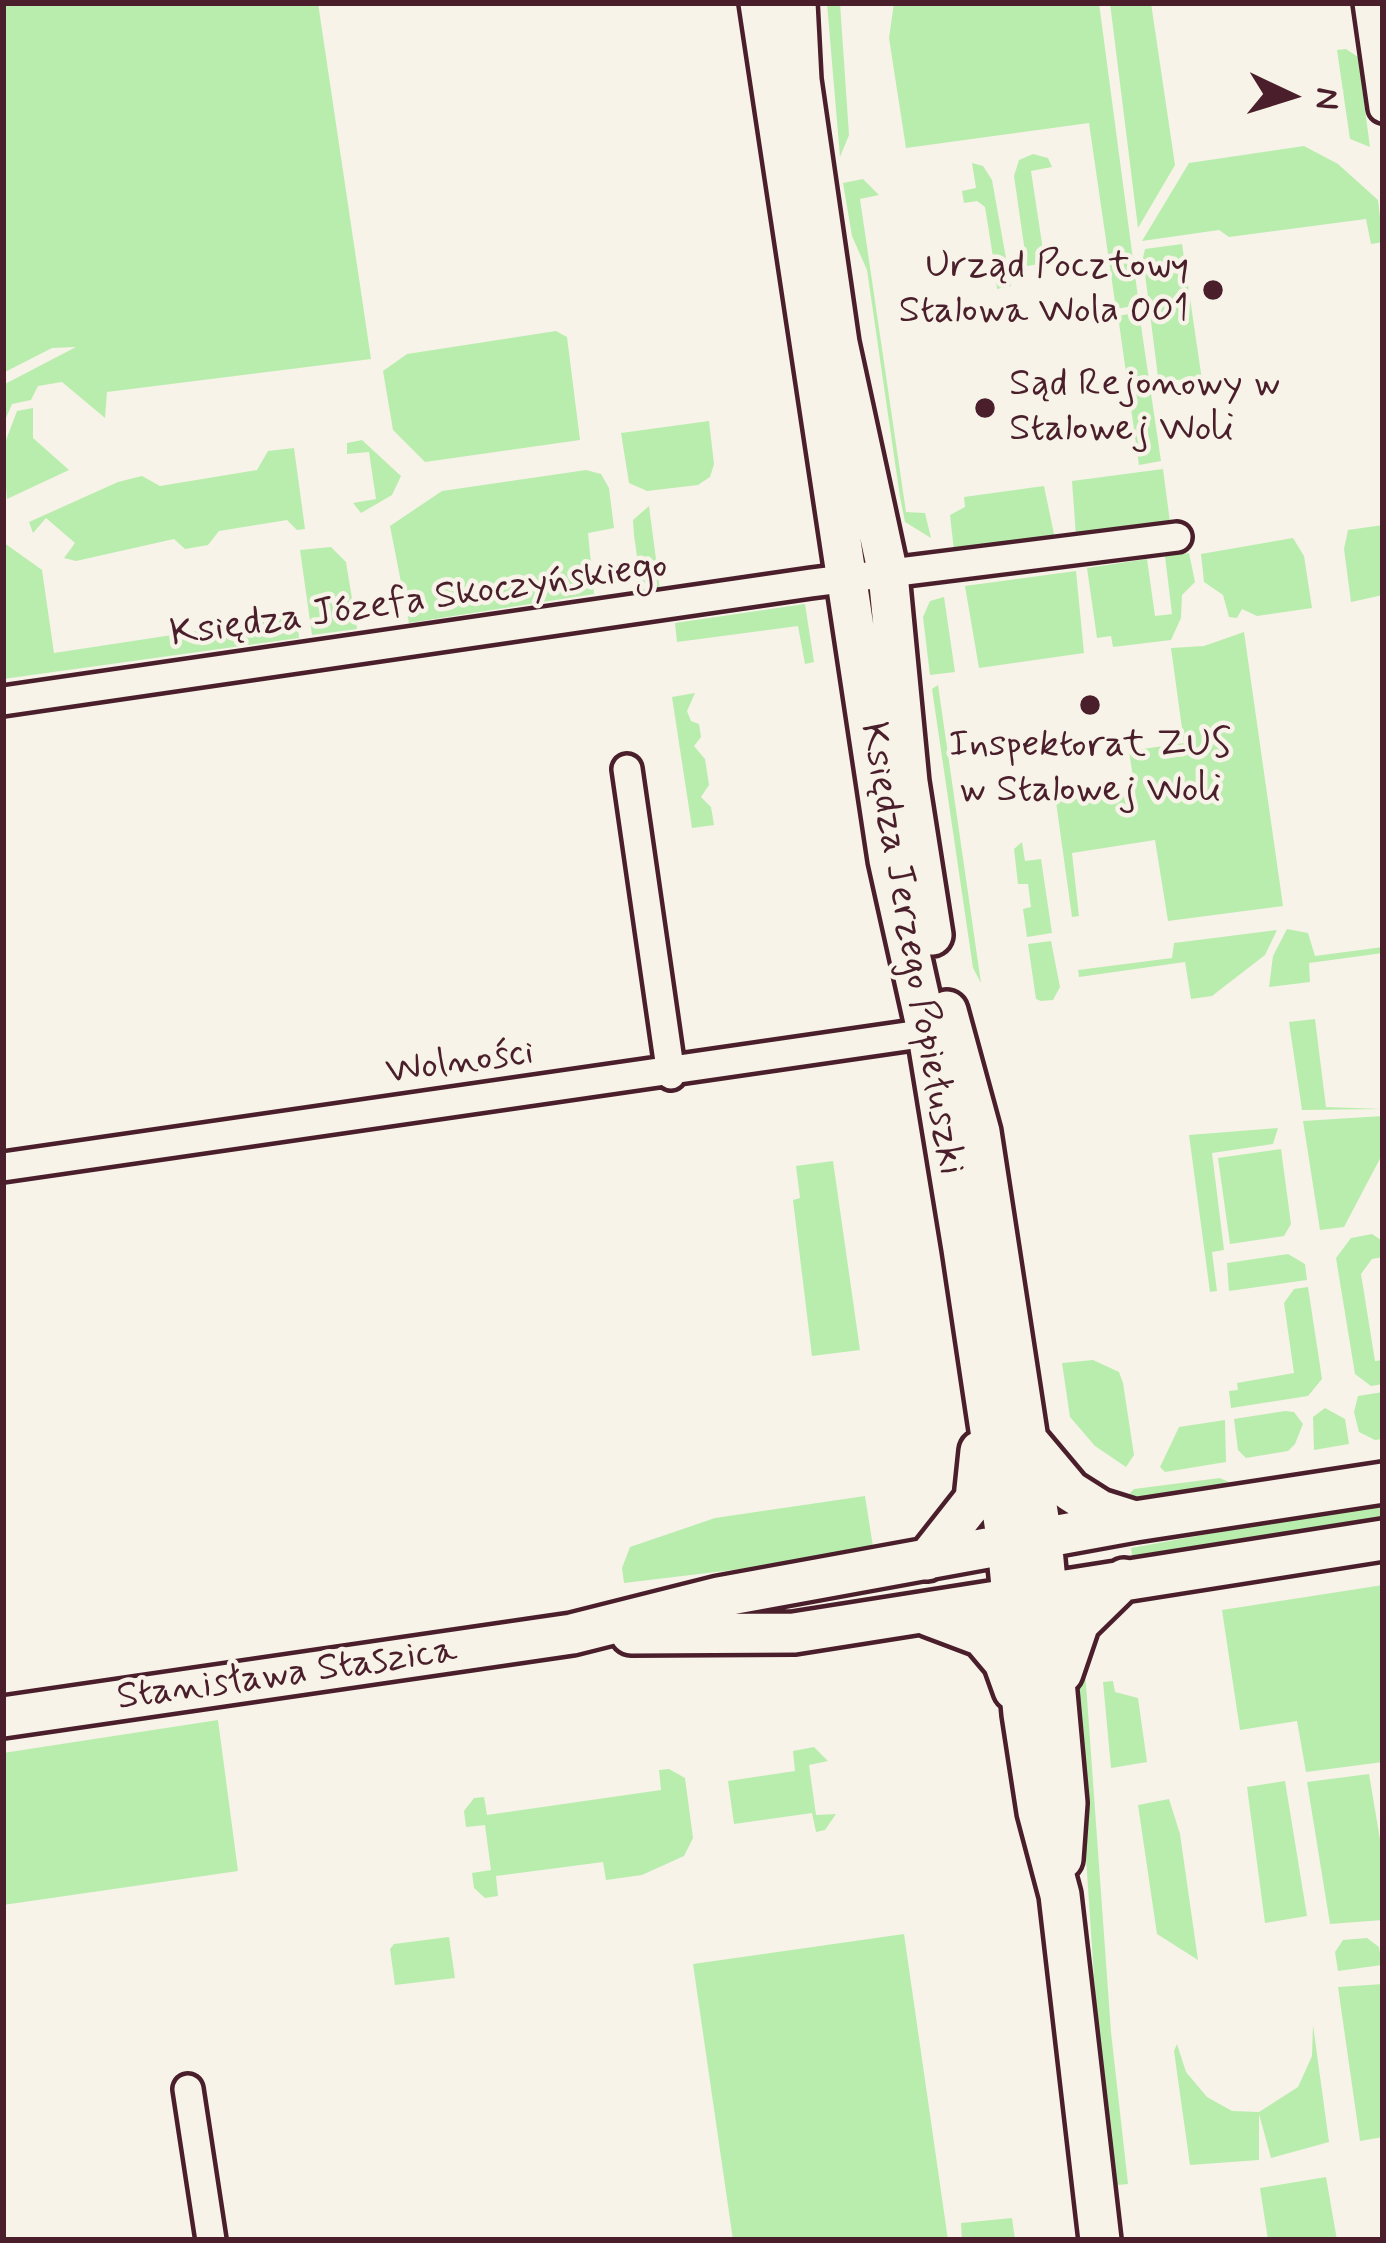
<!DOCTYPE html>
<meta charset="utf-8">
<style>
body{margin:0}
#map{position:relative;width:1386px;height:2243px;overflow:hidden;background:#f7f3e8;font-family:Mynerve,sans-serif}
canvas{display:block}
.frame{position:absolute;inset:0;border:6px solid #4a1f2b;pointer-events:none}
.north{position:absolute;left:1230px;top:36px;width:120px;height:120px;-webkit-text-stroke:9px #f7f3e8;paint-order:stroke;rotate:94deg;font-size:33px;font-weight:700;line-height:48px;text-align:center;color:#4a1f2b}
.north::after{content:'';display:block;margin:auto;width:42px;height:54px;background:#4a1f2b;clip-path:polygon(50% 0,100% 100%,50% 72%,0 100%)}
</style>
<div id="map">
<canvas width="1386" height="2243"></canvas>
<div class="frame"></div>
<div class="north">N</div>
</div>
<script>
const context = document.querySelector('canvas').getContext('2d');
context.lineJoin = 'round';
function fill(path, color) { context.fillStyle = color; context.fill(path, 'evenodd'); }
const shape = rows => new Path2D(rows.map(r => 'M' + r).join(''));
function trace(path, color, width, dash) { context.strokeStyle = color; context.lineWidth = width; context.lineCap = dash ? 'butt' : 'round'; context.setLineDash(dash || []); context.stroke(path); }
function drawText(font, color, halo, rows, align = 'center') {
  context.font = font + ' Mynerve,sans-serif'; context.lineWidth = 9; context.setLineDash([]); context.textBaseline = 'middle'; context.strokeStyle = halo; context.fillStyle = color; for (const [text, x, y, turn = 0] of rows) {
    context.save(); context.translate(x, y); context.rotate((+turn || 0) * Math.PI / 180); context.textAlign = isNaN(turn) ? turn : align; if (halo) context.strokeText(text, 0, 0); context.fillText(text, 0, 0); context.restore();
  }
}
fill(shape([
 [3,3,318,3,371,359,107,392,105,418,62,382,38,386,31,400,12,404,3,425,3,385,76,347,52,348,3,373],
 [827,3,840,3,849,135,840,157],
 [894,3,1099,3,1139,305,1116,309,1089,123,906,148,889,38],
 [1110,3,1151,3,1175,165,1138,228],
 [1346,49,1358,57,1370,147,1350,139,1337,50],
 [1304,146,1338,164,1378,200,1383,242,1371,244,1366,219,1229,237,1219,230,1142,241,1189,163],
 [1033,154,1048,158,1052,167,1031,171,1045,263,1027,266,1014,176,1019,160],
 [972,163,983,166,992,180,1011,286,997,289,995,271,1004,269,1001,257,993,257,985,207,977,201,964,203,962,191,976,188],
 [863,179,879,195,860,199,906,512,925,513,931,538,905,522,900,497,867,270,852,236,843,183],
 [1182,244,1202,380,1191,382,1158,377,1143,258,1145,249],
 [1139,312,1161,461,1139,465,1118,316],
 [556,331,567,337,580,440,425,462,393,430,383,371,407,354],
 [33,408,33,438,69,470,7,499,3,448,17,411],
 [709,421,714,464,710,477,698,485,647,491,629,483,621,433],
 [362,440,401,476,392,495,361,513,353,503,376,499,369,452,347,454,347,443],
 [294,448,305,529,297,530,287,520,219,531,208,545,185,549,174,539,76,561,64,558,75,543,46,518,33,533,29,522,118,482,142,476,160,486,257,470,268,451],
 [1163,469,1170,522,1076,536,1072,481],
 [586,470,601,474,609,488,614,528,588,533,594,594,409,623,390,526,442,491],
 [1044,486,1055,539,954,551,950,515,965,507,964,497],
 [649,506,660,590,653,591,640,578,634,535,633,520],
 [1383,525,1383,595,1351,602,1344,549,1348,530],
 [1293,538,1304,556,1312,608,1257,616,1242,609,1237,618,1229,617,1223,595,1204,582,1201,554],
 [3,542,42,570,54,653,297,616,299,638,3,679],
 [331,547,346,562,357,629,312,635,300,550],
 [1189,553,1195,582,1182,595,1181,618,1171,640,1113,647,1111,636,1097,638,1087,568,1147,559,1155,616,1172,614,1165,556],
 [1076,571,1084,653,979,668,965,586],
 [944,597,955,672,930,675,923,617,930,601],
 [805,604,814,662,805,664,798,626,677,642,675,623],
 [1244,632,1283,906,1168,921,1155,840,1072,853,1079,916,1072,917,1056,802,1135,790,1129,751,1184,743,1171,648,1204,646],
 [938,685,981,983,973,968,932,689],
 [695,693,687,711,691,721,699,724,701,737,694,746,705,759,709,785,701,797,711,807,714,825,692,828,672,697],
 [1022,842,1025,861,1041,859,1052,933,1027,937,1023,909,1031,907,1028,884,1018,884,1014,849],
 [1287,929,1308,933,1315,956,1383,947,1383,953,1309,963,1310,982,1269,987,1273,956],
 [1277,930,1265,955,1212,996,1191,999,1185,962,1079,977,1078,970,1172,958,1174,943],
 [1051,941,1060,987,1053,1000,1041,1001,1036,999,1028,944],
 [1315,1019,1326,1107,1383,1109,1302,1110,1289,1022],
 [1383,1116,1383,1153,1344,1227,1320,1230,1303,1121],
 [1278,1128,1273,1144,1212,1153,1224,1250,1212,1252,1217,1291,1210,1292,1189,1135],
 [1281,1149,1291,1224,1284,1236,1230,1244,1218,1158],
 [833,1161,860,1350,812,1356,793,1200,800,1198,796,1166],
 [1372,1234,1381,1240,1383,1257,1372,1259,1361,1274,1375,1361,1383,1360,1383,1384,1371,1386,1355,1374,1336,1258,1351,1238],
 [1288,1254,1305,1264,1307,1280,1229,1291,1227,1263],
 [1308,1287,1322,1379,1308,1396,1231,1408,1229,1391,1238,1390,1237,1383,1294,1373,1284,1303,1294,1289],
 [1093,1360,1119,1372,1123,1383,1134,1455,1126,1467,1095,1446,1070,1417,1062,1363],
 [1383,1392,1383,1439,1375,1440,1359,1432,1354,1412,1358,1396],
 [1325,1408,1345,1419,1349,1444,1314,1450,1313,1417],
 [1285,1411,1294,1412,1303,1424,1295,1444,1288,1451,1246,1458,1238,1450,1234,1419],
 [1225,1420,1226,1462,1165,1472,1160,1467,1179,1427],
 [1220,1478,1241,1488,1124,1499,1134,1489],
 [865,1496,874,1553,624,1583,622,1568,630,1547,715,1518],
 [1383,1502,1383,1522,1133,1562,1131,1548],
 [1383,1585,1383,1762,1306,1772,1297,1721,1240,1730,1222,1610],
 [1073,1664,1084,1670,1086,1684,1111,2032,1128,2184,1108,2186],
 [1113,1681,1115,1692,1138,1698,1147,1762,1111,1768,1103,1682],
 [218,1720,238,1871,3,1905,3,1753],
 [814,1747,828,1761,809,1765,816,1815,836,1814,825,1830,816,1832,812,1813,734,1824,728,1781,795,1771,793,1751],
 [669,1769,685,1778,693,1838,684,1856,642,1875,606,1880,603,1862,496,1876,498,1896,485,1898,474,1888,472,1873,491,1870,485,1825,466,1827,464,1811,474,1798,484,1797,487,1815,661,1790,659,1770],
 [1369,1774,1383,1857,1383,1920,1330,1924,1307,1782],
 [1285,1781,1307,1916,1265,1923,1247,1787],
 [1169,1799,1180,1834,1198,1960,1157,1934,1138,1805],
 [904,1934,948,2240,733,2240,693,1964],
 [449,1937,455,1978,395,1985,390,1949,394,1944],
 [1367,1938,1379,1947,1382,1965,1338,1971,1335,1952,1343,1940],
 [1383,1984,1383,2137,1360,2141,1338,1987],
 [1313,2025,1329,2142,1271,2158,1259,2114,1259,2160,1190,2165,1174,2051,1177,2044,1186,2072,1207,2097,1232,2111,1259,2112,1298,2087,1312,2056],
 [1326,2177,1337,2240,1268,2240,1260,2188],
 [1012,2218,1015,2240,962,2240,961,2223]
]), '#b9edae');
const street = shape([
 [1368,3,1383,108],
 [3,701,811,583,1177,537],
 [627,769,671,1075],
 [3,1167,941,1031],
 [188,2089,211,2240]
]);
const secondary = shape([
 [760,3,889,860,928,1035,963,1249,1007,1544,1023,1714,1038,1812,1060,1895,1100,2240],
 [796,3,800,80,838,343,888,574,908,782,932,935],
 [947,1011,980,1132,1042,1538,1066,1803,1062,1859],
 [1028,1441,1070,1491,1100,1510,1135,1521],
 [927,1560,975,1499,980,1451],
 [929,1616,982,1636,1004,1662,1014,1690],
 [631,1634,794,1633,1383,1540],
 [1062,1673,1079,1623,1124,1579],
 [3,1717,572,1634,719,1597,1135,1521,1383,1483]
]);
trace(street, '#4a1f2b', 36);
trace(secondary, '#4a1f2b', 48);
trace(street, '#f7f3e8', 27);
trace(secondary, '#f7f3e8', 39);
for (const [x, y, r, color] of [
 [1213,290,12,"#4a1f2b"],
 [985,408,12,"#4a1f2b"],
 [1090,705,12,"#4a1f2b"]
]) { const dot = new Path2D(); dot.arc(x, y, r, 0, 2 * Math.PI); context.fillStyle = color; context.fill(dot); trace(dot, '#f7f3e8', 4.5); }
drawText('39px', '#4a1f2b', '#f7f3e8', [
 ["Urząd Pocztowy",1189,268],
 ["Stalowa Wola 001",1189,313],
 ["Sąd Rejonowy w",1009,386,"left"],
 ["Stalowej Woli",1009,431,"left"],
 ["Inspektorat ZUS",1090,747,"center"],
 ["w Stalowej Woli",1090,792,"center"]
], 'right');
drawText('39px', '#4a1f2b', '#f7f3e8', [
 ["Księdza Józefa Skoczyńskiego",419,602,-8],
 ["Księdza Jerzego Popiełuszki",910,949,80],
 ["Wolności",460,1064,-8],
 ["Stanisława Staszica",287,1676,-8]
]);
</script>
